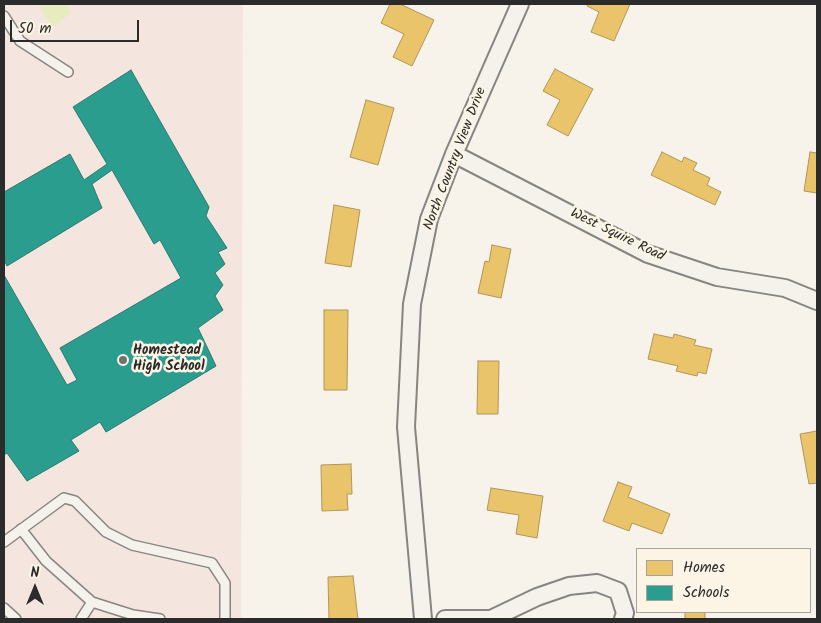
<!DOCTYPE html>
<style>
body{margin:0}
#map{position:relative;width:821px;height:623px;overflow:hidden;background:#f7f3ea;font-family:Kalam,sans-serif}
canvas{display:block}
.frame{position:absolute;inset:0;border:5px solid #2b2b2b;pointer-events:none}
.legend{position:absolute;left:636px;top:548px;width:175px;height:65px;box-sizing:border-box;background:#fcf5e5;border:1px solid #a8a49b;margin:0;padding:6px 9px;list-style:none;font-size:15px;color:#2b2b2b}
.legend li{display:flex;align-items:center;gap:10px;height:25px}
.legend b{width:25px;border:1px solid #a8a49b}
.north{position:absolute;left:10px;top:563px;width:50px;height:50px;-webkit-text-stroke:4px #fcf5e5;paint-order:stroke;rotate:0deg;font-size:14px;font-weight:700;line-height:20px;text-align:center;color:#2b2b2b}
.north::after{content:'';display:block;margin:auto;width:18px;height:22px;background:#2b2b2b;clip-path:polygon(50% 0,100% 100%,50% 72%,0 100%)}
.scale{position:absolute;left:10px;top:20px;width:129px;height:22px;box-sizing:border-box;border:2px solid #2b2b2b;border-top:0;padding-left:6px;font-size:15px;line-height:18px;white-space:nowrap;color:#2b2b2b;-webkit-text-stroke:4px #fcf5e5;paint-order:stroke}
</style>
<div id="map">
<canvas width="821" height="623"></canvas>
<div class="frame"></div>
<ul class="legend">
<li><b style="height:14px;background:#e9c46a"></b>Homes</li>
<li><b style="height:14px;background:#2a9d8f"></b>Schools</li>
</ul>
<div class="north">N</div>
<div class="scale">50 m</div>
</div>
<script>
const context = document.querySelector('canvas').getContext('2d');
context.lineJoin = 'round';
function fill(path, color) { context.fillStyle = color; context.fill(path, 'evenodd'); }
const shape = rows => new Path2D(rows.map(r => 'M' + r).join(''));
function trace(path, color, width, dash) { context.strokeStyle = color; context.lineWidth = width; context.lineCap = dash ? 'butt' : 'round'; context.setLineDash(dash || []); context.stroke(path); }
function drawText(font, color, halo, rows, align = 'center') {
  context.font = font + ' Kalam,sans-serif'; context.lineWidth = 5; context.setLineDash([]); context.textBaseline = 'middle'; context.strokeStyle = halo; context.fillStyle = color; for (const [text, x, y, turn = 0] of rows) {
    context.save(); context.translate(x, y); context.rotate((+turn || 0) * Math.PI / 180); context.textAlign = isNaN(turn) ? turn : align; if (halo) context.strokeText(text, 0, 0); context.fillText(text, 0, 0); context.restore();
  }
}
fill(shape([
 [4,4,243,4,241,619,4,619]
]), '#f4e6df');
fill(shape([
 [38,4,66,4,71,13,52,27]
]), '#e6ecbd');
const homes = shape([
 [390,4,400,4,434,20,412,66,393,57,404,34,381,23,390,4],
 [588,4,630,4,614,41,591,32,599,12,587,6,588,4],
 [555,69,593,89,568,136,547,125,560,100,543,91,555,69],
 [366,100,394,108,378,165,350,157,366,100],
 [662,152,682,162,684,157,697,163,693,170,710,178,707,185,721,192,715,205,651,175,662,152],
 [810,152,817,153,817,193,804,191,810,152],
 [334,205,360,210,351,267,325,263,334,205],
 [492,245,511,249,501,298,478,293,485,261,489,262,492,245],
 [324,310,348,310,347,390,324,390,324,310],
 [654,334,673,338,674,334,696,340,694,345,712,349,706,374,698,372,697,376,676,371,678,366,648,359,654,334],
 [478,361,499,361,498,414,477,414,478,361],
 [817,431,817,483,809,484,800,434,817,431],
 [351,464,352,494,347,494,348,510,322,511,321,465,351,464],
 [618,482,632,487,628,497,670,514,662,534,632,523,629,531,603,521,618,482],
 [491,488,543,496,537,538,516,534,519,515,487,510,491,488],
 [353,576,358,619,329,619,328,577,353,576],
 [685,612,705,612,705,619,685,619,685,612]
]);
fill(homes, '#e9c46a');
trace(homes, '#b09657', 1);
const schools = shape([
 [131,70,209,207,206,216,227,248,218,252,225,264,215,273,223,285,215,296,223,310,198,328,216,366,106,432,100,422,71,440,79,451,27,481,7,453,4,455,4,275,67,385,77,380,60,348,181,278,160,240,154,244,112,170,92,184,102,208,7,266,4,260,4,192,70,154,84,180,107,164,73,107,131,70]
]);
fill(schools, '#2a9d8f');
trace(schools, '#2a7b71', 1);
const service = shape([
 [4,16,20,41,68,72],
 [21,529,46,561,92,602,133,615,160,619],
 [4,542,64,498,75,501,106,532,132,545,212,563,225,583,225,619],
 [4,608,16,619],
 [81,619,92,602]
]);
const minor = shape([
 [454,154,648,254,717,277,785,288,817,301],
 [493,618,537,597,569,586,597,583,618,591,625,613,623,619],
 [423,619,406,427,412,304,429,219,454,154,520,4],
 [445,619,497,619]
]);
trace(service, '#878581', 12);
trace(minor, '#878581', 20);
trace(service, '#f5f2ec', 9);
trace(minor, '#f5f2ec', 16);
for (const [x, y, r, color] of [
 [123,360,5,"#72716e"]
]) { const dot = new Path2D(); dot.arc(x, y, r, 0, 2 * Math.PI); context.fillStyle = color; context.fill(dot); trace(dot, '#fcf5e5', 2); }
drawText('14px', '#2b2b2b', '#fcf5e5', [
 ["North Country View Drive",456,159,-69],
 ["West Squire Road",617,236,26]
]);
drawText('bold 14px', '#2b2b2b', '#fcf5e5', [
 ["Homestead",133,352],
 ["High School",133,368]
], 'left');
</script>
